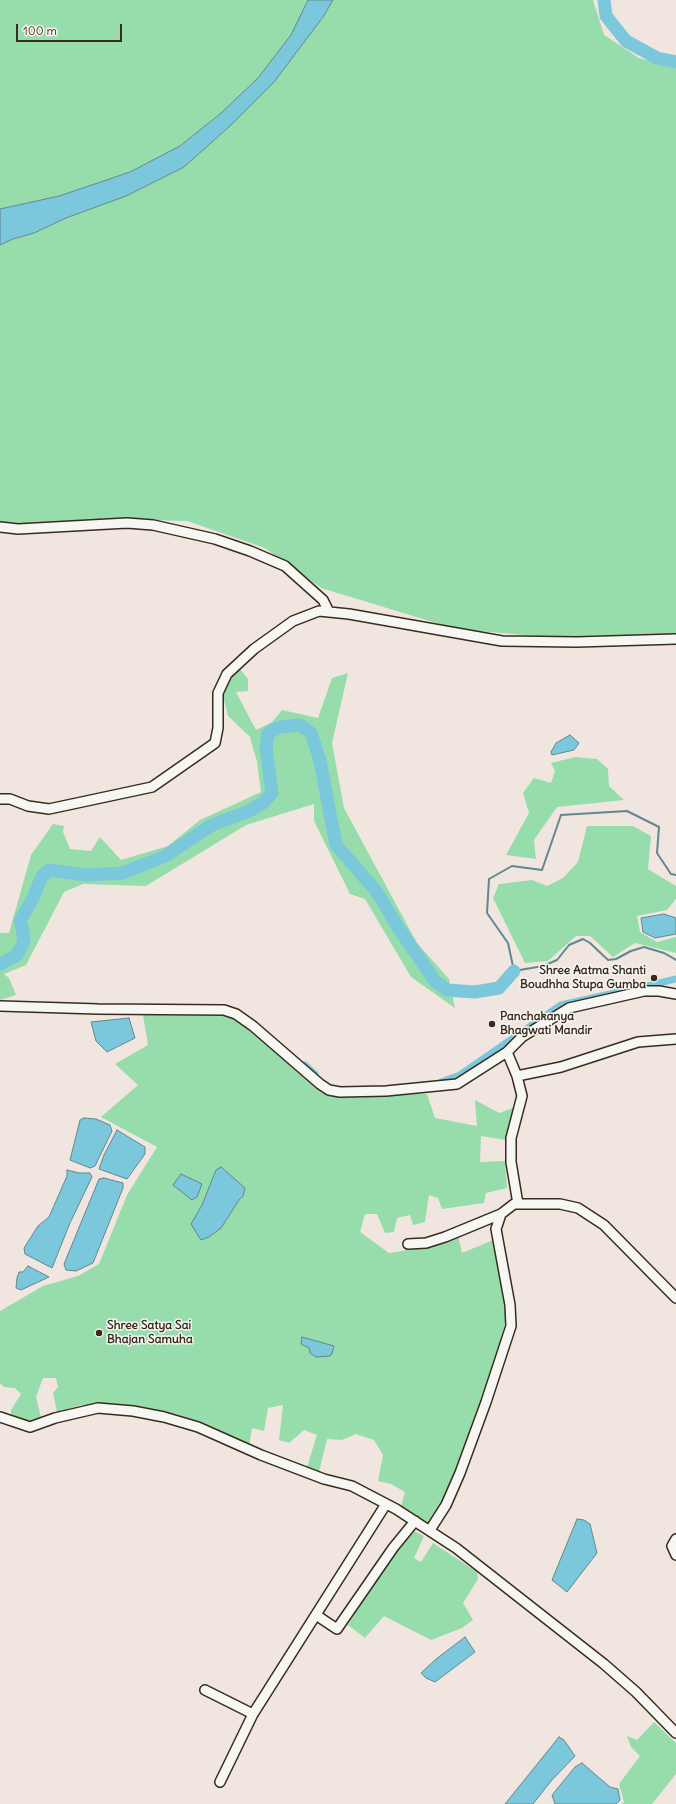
<!DOCTYPE html>
<style>
body{margin:0}
#map{position:relative;width:676px;height:1804px;overflow:hidden;background:#f1e6df;font-family:Delius,sans-serif}
canvas{display:block}
.scale{position:absolute;left:16px;top:24px;width:106px;height:18px;box-sizing:border-box;border:2px solid #3b2a1e;border-top:0;padding-left:5px;font-size:12px;line-height:14px;white-space:nowrap;color:#3b2a1e;-webkit-text-stroke:3px #f6f6f2;paint-order:stroke}
</style>
<div id="map">
<canvas width="676" height="1804"></canvas>
<div class="scale">100 m</div>
</div>
<script>
const context = document.querySelector('canvas').getContext('2d');
context.lineJoin = 'round';
function fill(path, color) { context.fillStyle = color; context.fill(path, 'evenodd'); }
const shape = rows => new Path2D(rows.map(r => 'M' + r).join(''));
function trace(path, color, width, dash) { context.strokeStyle = color; context.lineWidth = width; context.lineCap = dash ? 'butt' : 'round'; context.setLineDash(dash || []); context.stroke(path); }
function drawText(font, color, halo, rows, align = 'center') {
  context.font = font + ' Delius,sans-serif'; context.lineWidth = 3; context.setLineDash([]); context.textBaseline = 'middle'; context.strokeStyle = halo; context.fillStyle = color; for (const [text, x, y, turn = 0] of rows) {
    context.save(); context.translate(x, y); context.rotate((+turn || 0) * Math.PI / 180); context.textAlign = isNaN(turn) ? turn : align; if (halo) context.strokeText(text, 0, 0); context.fillText(text, 0, 0); context.restore();
  }
}
fill(shape([
 [0,0,308,0,291,35,258,78,220,114,180,146,130,172,59,196,0,209],
 [333,0,593,0,604,35,639,58,676,68,676,634,548,637,456,629,321,588,265,548,187,521,104,519,18,525,0,521,0,245,13,239,34,233,66,218,126,196,184,167,231,125,274,82,323,17],
 [240,669,248,679,248,691,236,692,256,730,272,722,282,710,318,718,332,678,348,673,332,743,344,808,417,943,449,979,455,1008,411,977,365,899,350,894,314,821,314,804,246,825,146,886,83,884,64,892,26,965,4,974,9,978,16,995,0,1000,0,933,9,933,31,855,53,824,64,826,63,832,70,849,91,851,100,837,121,860,168,846,200,820,261,792,257,762,250,737,228,716,223,696,230,674],
 [575,757,597,759,608,769,609,786,624,800,557,807,534,840,536,859,506,855,529,813,523,793,534,778,551,783,555,771,551,763],
 [587,826,633,826,651,836,648,869,676,886,676,899,667,910,637,916,640,932,657,942,676,937,676,953,635,943,613,957,590,936,576,936,548,961,525,963,493,898,499,884,532,880,547,886,563,878,578,862],
 [143,1015,232,1016,329,1095,427,1094,435,1118,477,1126,475,1100,499,1113,513,1108,506,1140,481,1136,480,1162,505,1161,507,1188,486,1193,484,1203,442,1209,438,1198,429,1195,425,1222,413,1225,410,1215,397,1218,394,1232,385,1233,377,1214,365,1214,360,1232,389,1253,432,1246,458,1235,462,1253,493,1240,506,1304,504,1336,466,1445,443,1507,427,1526,401,1507,405,1492,391,1484,378,1481,383,1455,374,1440,356,1434,342,1440,327,1439,319,1472,307,1467,317,1435,304,1430,289,1443,279,1440,283,1405,268,1408,264,1431,252,1428,249,1446,113,1405,81,1405,57,1412,53,1393,58,1387,56,1378,43,1378,36,1397,41,1418,26,1421,11,1418,11,1410,21,1394,15,1388,4,1387,0,1383,0,1311,43,1286,78,1276,99,1264,127,1195,157,1147,101,1117,138,1085,115,1064,148,1045],
 [412,1530,424,1536,414,1558,421,1562,433,1543,477,1572,478,1579,463,1603,473,1620,462,1628,431,1640,384,1616,365,1638,348,1625,368,1591],
 [654,1722,676,1743,676,1774,652,1804,622,1804,624,1802,619,1784,640,1756,631,1747,627,1736,637,1740]
]), '#96ddab');
const water = shape([
 [308,0,333,0,323,17,274,82,231,125,184,167,126,196,66,218,34,233,13,239,0,245,0,209,59,196,130,172,180,146,220,114,258,78,291,35,308,0],
 [570,735,579,743,574,750,552,755,551,752,556,743,570,735],
 [664,914,676,918,676,934,655,938,643,932,641,918,664,914],
 [129,1018,135,1038,107,1052,96,1041,91,1022,129,1018],
 [84,1118,96,1119,110,1125,112,1131,95,1166,90,1168,70,1160,80,1120,84,1118],
 [117,1130,145,1147,145,1154,127,1179,99,1169,104,1155,117,1130],
 [221,1167,245,1188,243,1196,239,1200,221,1228,209,1237,201,1240,191,1224,202,1205,216,1170,221,1167],
 [67,1170,79,1173,90,1173,92,1177,70,1223,52,1268,25,1254,24,1248,38,1226,49,1217,67,1176,67,1170],
 [181,1174,202,1184,197,1197,192,1200,173,1185,181,1174],
 [104,1178,123,1183,123,1188,93,1263,76,1271,66,1270,64,1264,99,1179,104,1178],
 [28,1266,49,1277,21,1290,16,1288,17,1278,19,1272,23,1272,28,1266],
 [302,1337,334,1346,332,1354,331,1354,330,1356,316,1357,310,1353,309,1348,301,1344,302,1337],
 [577,1519,584,1520,590,1524,597,1553,567,1592,552,1580,577,1519],
 [465,1637,475,1652,435,1682,426,1678,421,1673,436,1659,465,1637],
 [559,1737,564,1740,575,1756,551,1781,533,1804,505,1804,559,1737],
 [582,1763,610,1787,618,1789,620,1800,616,1804,555,1804,552,1795,575,1767,582,1763]
]);
fill(water, '#7bc7db');
trace(water, '#61888f', 1);
trace(shape([
 [676,875,671,874,657,853,659,827,627,811,561,815,542,870,512,866,489,879,487,913,508,943,514,971,543,966,557,960,569,945,583,939,590,943,608,960,616,959,631,951,644,947,664,953,676,960]
]), '#61888f', 2);
trace(shape([
 [635,989,676,979],
 [305,1065,315,1074],
 [441,1082,460,1075,561,1005,619,992]
]), '#7bc7db', 7);
trace(shape([
 [604,0,606,16,626,41,657,58,676,62],
 [0,964,17,955,24,941,22,927,20,921,33,898,42,876,49,870,86,875,123,873,165,856,212,825,249,811,263,803,272,793,266,748,268,733,280,727,300,725,311,733,320,761,336,845,377,892,399,929,435,981,447,990,475,992,499,988,514,971]
]), '#7bc7db', 13);
const minor = shape([
 [0,527,18,529,127,523,153,525,215,539,250,551,285,566,323,600,329,612],
 [0,799,10,799,28,806,49,809,152,787,215,743,218,728,218,693,227,674,254,649,293,621,319,611,349,614,502,641,577,642,676,639],
 [0,1006,98,1009,224,1010,236,1014,253,1026,320,1084,329,1090,340,1092,386,1091,457,1084,507,1052,522,1037,569,1008,644,991,659,991,676,994],
 [507,1052,517,1076,522,1096,511,1138,511,1162,518,1204,560,1204,578,1208,604,1225,676,1298],
 [517,1076,561,1067,638,1042,676,1039],
 [408,1244,426,1243,445,1237,501,1214,514,1204,518,1204],
 [0,1417,30,1427,55,1418,98,1408,133,1411,164,1417,198,1427,261,1455,324,1479,352,1486,396,1509,456,1548,604,1664,636,1692,676,1733],
 [430,1530,446,1505,460,1473,486,1402,511,1326,510,1305,496,1229,501,1214],
 [676,1539,672,1546,676,1555],
 [316,1615,337,1629,393,1548,415,1521],
 [205,1690,253,1714,386,1504],
 [220,1782,253,1714]
]);
trace(minor, '#3b2a1e', 12);
trace(minor, '#f6f6f2', 9);
for (const [x, y, r, color] of [
 [654,978,4,"#3b2a1e"],
 [492,1024,4,"#3b2a1e"],
 [99,1333,4,"#3b2a1e"]
]) { const dot = new Path2D(); dot.arc(x, y, r, 0, 2 * Math.PI); context.fillStyle = color; context.fill(dot); trace(dot, '#f6f6f2', 1.5); }
drawText('bold 12px', '#3b2a1e', '#f6f6f2', [
 ["Shree Aatma Shanti",646,971,"right"],
 ["Boudhha Stupa Gumba",646,985,"right"],
 ["Panchakanya",500,1017],
 ["Bhagwati Mandir",500,1031],
 ["Shree Satya Sai",107,1326],
 ["Bhajan Samuha",107,1340]
], 'left');
</script>
